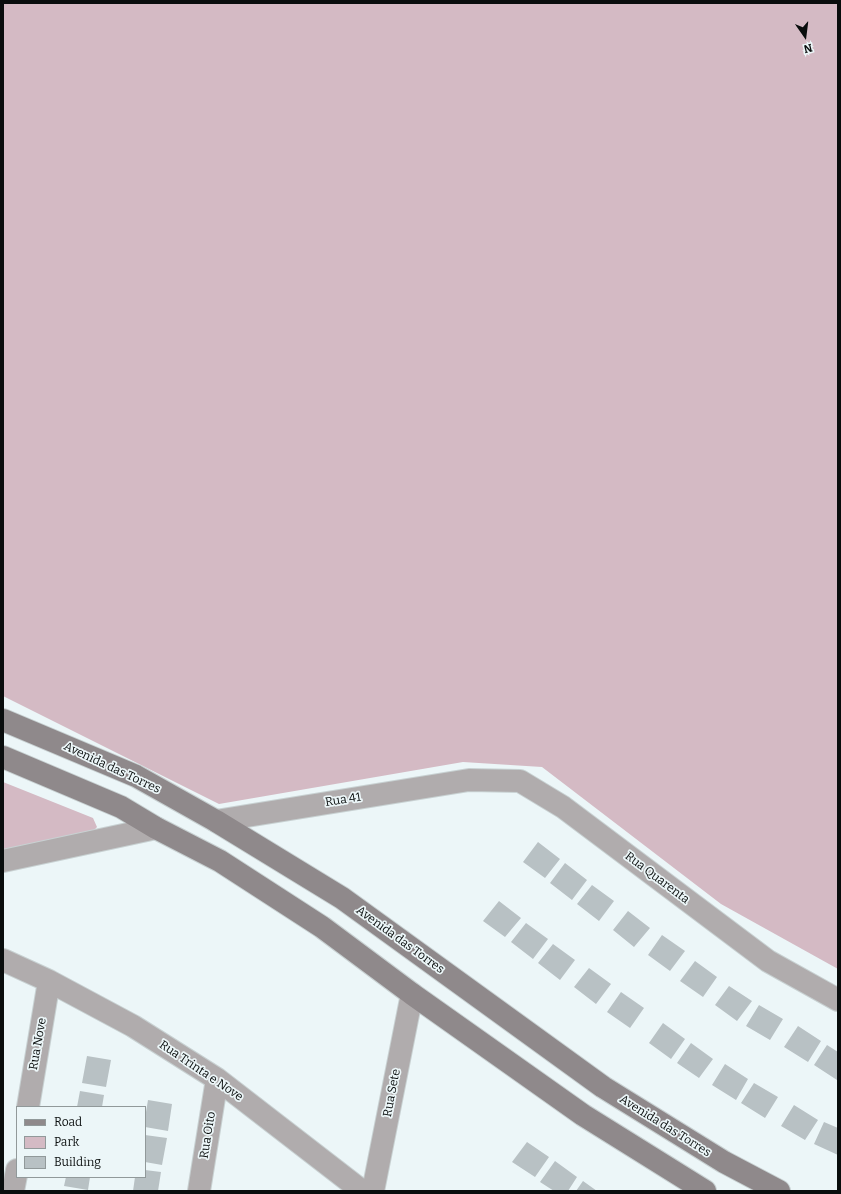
<!DOCTYPE html>
<style>
body{margin:0}
#map{position:relative;width:841px;height:1194px;overflow:hidden;background:#ecf6f8;font-family:Bitter,serif}
canvas{display:block}
.frame{position:absolute;inset:0;border:4px solid #090d0d;pointer-events:none}
.legend{position:absolute;left:16px;top:1106px;width:130px;height:72px;box-sizing:border-box;background:#ecf6f8;border:1px solid #91999a;margin:0;padding:5px 7px;list-style:none;font-size:12px;color:#090d0d}
.legend li{display:flex;align-items:center;gap:8px;height:20px}
.legend b{width:20px;border:1px solid #91999a}
.north{position:absolute;left:785px;top:16px;width:40px;height:40px;-webkit-text-stroke:3px #ecf6f8;paint-order:stroke;rotate:166deg;font-size:11px;font-weight:700;line-height:16px;text-align:center;color:#090d0d}
.north::after{content:'';display:block;margin:auto;width:14px;height:18px;background:#090d0d;clip-path:polygon(50% 0,100% 100%,50% 72%,0 100%)}
</style>
<div id="map">
<canvas width="841" height="1194"></canvas>
<div class="frame"></div>
<ul class="legend">
<li><b style="height:5px;background:#8f898b"></b>Road</li>
<li><b style="height:11px;background:#d4bac4"></b>Park</li>
<li><b style="height:11px;background:#b8c1c4"></b>Building</li>
</ul>
<div class="north">N</div>
</div>
<script>
const context = document.querySelector('canvas').getContext('2d');
context.lineJoin = 'round';
function fill(path, color) { context.fillStyle = color; context.fill(path, 'evenodd'); }
const shape = rows => new Path2D(rows.map(r => 'M' + r).join(''));
function trace(path, color, width, dash) { context.strokeStyle = color; context.lineWidth = width; context.lineCap = dash ? 'butt' : 'round'; context.setLineDash(dash || []); context.stroke(path); }
function drawText(font, color, halo, rows, align = 'center') {
  context.font = font + ' Bitter,serif'; context.lineWidth = 3.5; context.setLineDash([]); context.textBaseline = 'middle'; context.strokeStyle = halo; context.fillStyle = color; for (const [text, x, y, turn = 0] of rows) {
    context.save(); context.translate(x, y); context.rotate((+turn || 0) * Math.PI / 180); context.textAlign = isNaN(turn) ? turn : align; if (halo) context.strokeText(text, 0, 0); context.fillText(text, 0, 0); context.restore();
  }
}
fill(shape([
 [3,3,838,3,838,969,721,904,542,767,463,762,219,804,3,696],
 [3,782,93,818,97,827,88,837,3,850]
]), '#d4bac4');
fill(shape([
 [538,842,560,859,545,878,523,862],
 [565,863,587,880,572,900,550,883],
 [592,885,614,901,599,921,577,904],
 [499,901,521,918,505,937,483,921],
 [628,911,650,928,634,947,613,930],
 [526,923,548,939,533,959,511,942],
 [662,935,685,951,670,971,648,955],
 [553,944,575,960,560,980,538,963],
 [695,961,717,977,703,997,680,981],
 [589,968,611,984,596,1004,574,987],
 [729,986,752,1001,737,1021,715,1005],
 [621,992,644,1008,630,1028,607,1012],
 [759,1005,783,1019,770,1040,746,1026],
 [663,1023,685,1039,671,1059,649,1043],
 [798,1026,821,1041,808,1062,784,1047],
 [691,1043,713,1059,699,1078,677,1063],
 [827,1045,838,1052,837,1080,814,1065],
 [87,1056,111,1060,106,1087,82,1083],
 [725,1064,748,1079,736,1100,712,1085],
 [754,1083,778,1097,765,1118,741,1103],
 [80,1091,104,1095,102,1107,77,1107],
 [148,1100,172,1104,168,1131,145,1127,145,1118],
 [794,1105,818,1120,805,1140,781,1126],
 [824,1122,838,1128,838,1155,814,1144],
 [145,1135,167,1138,162,1165,145,1162],
 [527,1142,549,1157,535,1177,512,1162],
 [555,1161,577,1177,568,1191,554,1191,540,1182],
 [145,1170,161,1172,158,1191,133,1191,135,1177,145,1177],
 [66,1177,90,1177,88,1190,64,1186],
 [583,1181,597,1191,576,1191]
]), '#b8c1c4');
const street = shape([
 [216,821,469,780,520,781,563,807,768,961,838,1000],
 [3,861,156,828],
 [3,960,49,981,133,1026,217,1079,362,1191],
 [28,1107,49,981],
 [13,1191,17,1170],
 [199,1191,217,1079],
 [373,1191,412,994]
]);
const secondary = shape([
 [3,720,136,776,216,821,342,898,603,1087,724,1162,779,1191],
 [3,757,121,807,156,828,220,861,322,927,412,994,583,1115,705,1191]
]);
trace(street, '#c8d1d2', 24);
trace(secondary, '#c8d1d2', 24);
trace(street, '#b0acad', 22);
trace(secondary, '#8f898b', 22);
drawText('12px', '#090d0d', '#ecf6f8', [
 ["Avenida das Torres",112,768,25],
 ["Rua 41",343,800,-9],
 ["Rua Quarenta",657,878,37],
 ["Avenida das Torres",400,940,36],
 ["Rua Nove",38,1044,-80],
 ["Rua Trinta e Nove",201,1071,34],
 ["Rua Sete",392,1093,-79],
 ["Avenida das Torres",665,1126,32],
 ["Rua Oito",208,1135,-81]
]);
</script>
